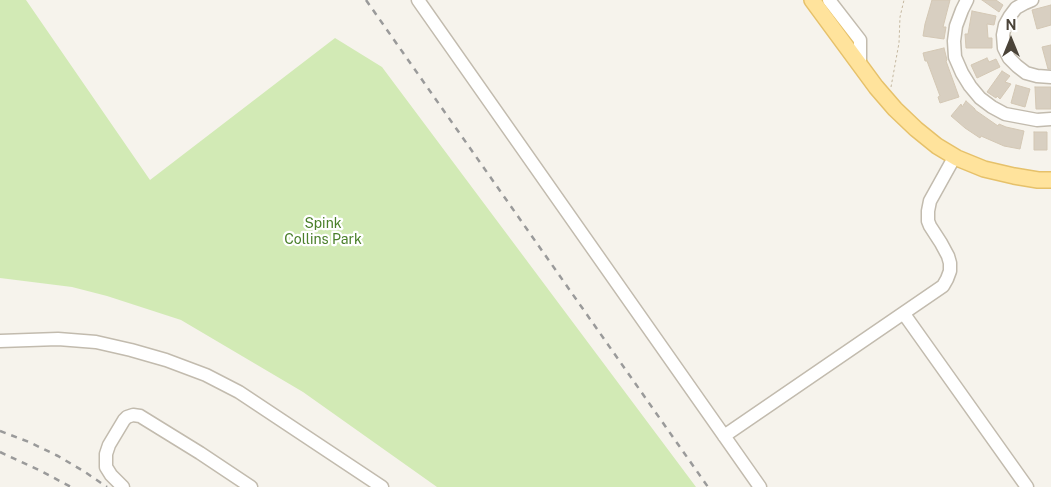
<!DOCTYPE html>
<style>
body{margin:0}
#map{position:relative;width:1051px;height:487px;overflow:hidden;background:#f6f3ec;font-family:"Public Sans",sans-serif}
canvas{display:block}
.north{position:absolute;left:986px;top:15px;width:50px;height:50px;-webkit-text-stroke:4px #fff;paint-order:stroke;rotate:0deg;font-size:14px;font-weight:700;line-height:20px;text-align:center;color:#4b4439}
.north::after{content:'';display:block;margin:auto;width:18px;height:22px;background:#4b4439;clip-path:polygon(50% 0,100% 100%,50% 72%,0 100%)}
</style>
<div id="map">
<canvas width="1051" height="487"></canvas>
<div class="north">N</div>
</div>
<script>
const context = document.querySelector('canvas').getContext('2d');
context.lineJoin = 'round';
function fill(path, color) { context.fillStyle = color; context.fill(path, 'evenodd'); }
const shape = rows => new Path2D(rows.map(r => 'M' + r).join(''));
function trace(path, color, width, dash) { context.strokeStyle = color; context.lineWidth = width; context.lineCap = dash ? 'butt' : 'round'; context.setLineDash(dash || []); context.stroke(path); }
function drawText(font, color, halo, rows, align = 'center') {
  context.font = font + ' "Public Sans",sans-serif'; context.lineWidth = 4.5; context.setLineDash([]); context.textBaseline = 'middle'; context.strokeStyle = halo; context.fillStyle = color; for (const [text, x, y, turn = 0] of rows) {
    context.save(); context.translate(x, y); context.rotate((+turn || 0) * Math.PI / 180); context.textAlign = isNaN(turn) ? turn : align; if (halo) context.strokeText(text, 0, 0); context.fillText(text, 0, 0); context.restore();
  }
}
fill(shape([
 [0,0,26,0,150,180,335,38,382,67,696,487,437,487,303,392,181,320,107,296,72,287,0,278]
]), '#d2eab5');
const building = shape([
 [932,0,950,0,943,27,946,27,944,39,923,36,925,24,932,0],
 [982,0,996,0,1003,5,999,12,982,0],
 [1051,5,1051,25,1037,29,1032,10,1051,5],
 [972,11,996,16,994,25,987,24,988,38,992,38,992,48,966,48,965,34,968,34,972,11],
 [1051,45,1051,69,1048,69,1042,47,1051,45],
 [944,48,947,60,946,61,959,97,940,103,938,97,940,96,927,61,925,61,923,53,944,48],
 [987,58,989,62,996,59,1000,67,977,78,971,65,987,58],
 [1002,71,1010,76,1005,82,1011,84,1000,99,997,96,996,98,987,92,1002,71],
 [1016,85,1030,89,1025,107,1011,103,1016,85],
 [1035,87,1051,87,1051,109,1036,109,1035,87],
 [966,101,975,109,975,110,998,126,999,124,1006,127,1024,131,1020,149,1004,146,981,136,980,138,965,128,951,116,961,104,962,107,966,101],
 [1034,132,1047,132,1047,150,1034,150,1034,132]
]);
fill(building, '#d8cfc1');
trace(building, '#d3c7b4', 1);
const minor = shape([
 [418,0,760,487],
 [829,0,860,40,860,65],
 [967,0,962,10,956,26,954,41,955,57,962,73,970,86,980,98,992,107,1005,114,1037,120,1051,119],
 [1032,0,1025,3,1016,8,1010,16,1005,25,1003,35,1004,48,1009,58,1017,66,1026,73,1037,76,1051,77],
 [904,314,1027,487],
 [0,341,58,339,96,342,131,350,166,360,206,375,239,392,382,487],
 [724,436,943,286,947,279,950,271,950,263,948,256,941,243,930,226,928,221,928,211,930,201,955,156],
 [123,487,111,475,106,467,106,454,109,445,124,420,127,417,133,415,140,416,200,453,251,487]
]);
const major = shape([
 [812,0,876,87,895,109,916,129,937,146,957,158,984,169,1014,176,1038,180,1051,180]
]);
trace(minor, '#c2bbae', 15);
trace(major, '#e6c16a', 18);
trace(shape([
 [891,87,899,43,900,17,904,0]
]), '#c4b79f', 1, [2.5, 2.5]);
trace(minor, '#fff', 12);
trace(major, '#ffe39c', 15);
trace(shape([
 [366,0,708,487],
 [0,431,29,442,58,456,85,472,107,487],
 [0,452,41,471,71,487]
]), '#9a9a9a', 2.5, [6, 6]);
drawText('14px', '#4a7f2a', '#fff', [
 ["Spink",323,224],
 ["Collins Park",323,240]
]);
</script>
